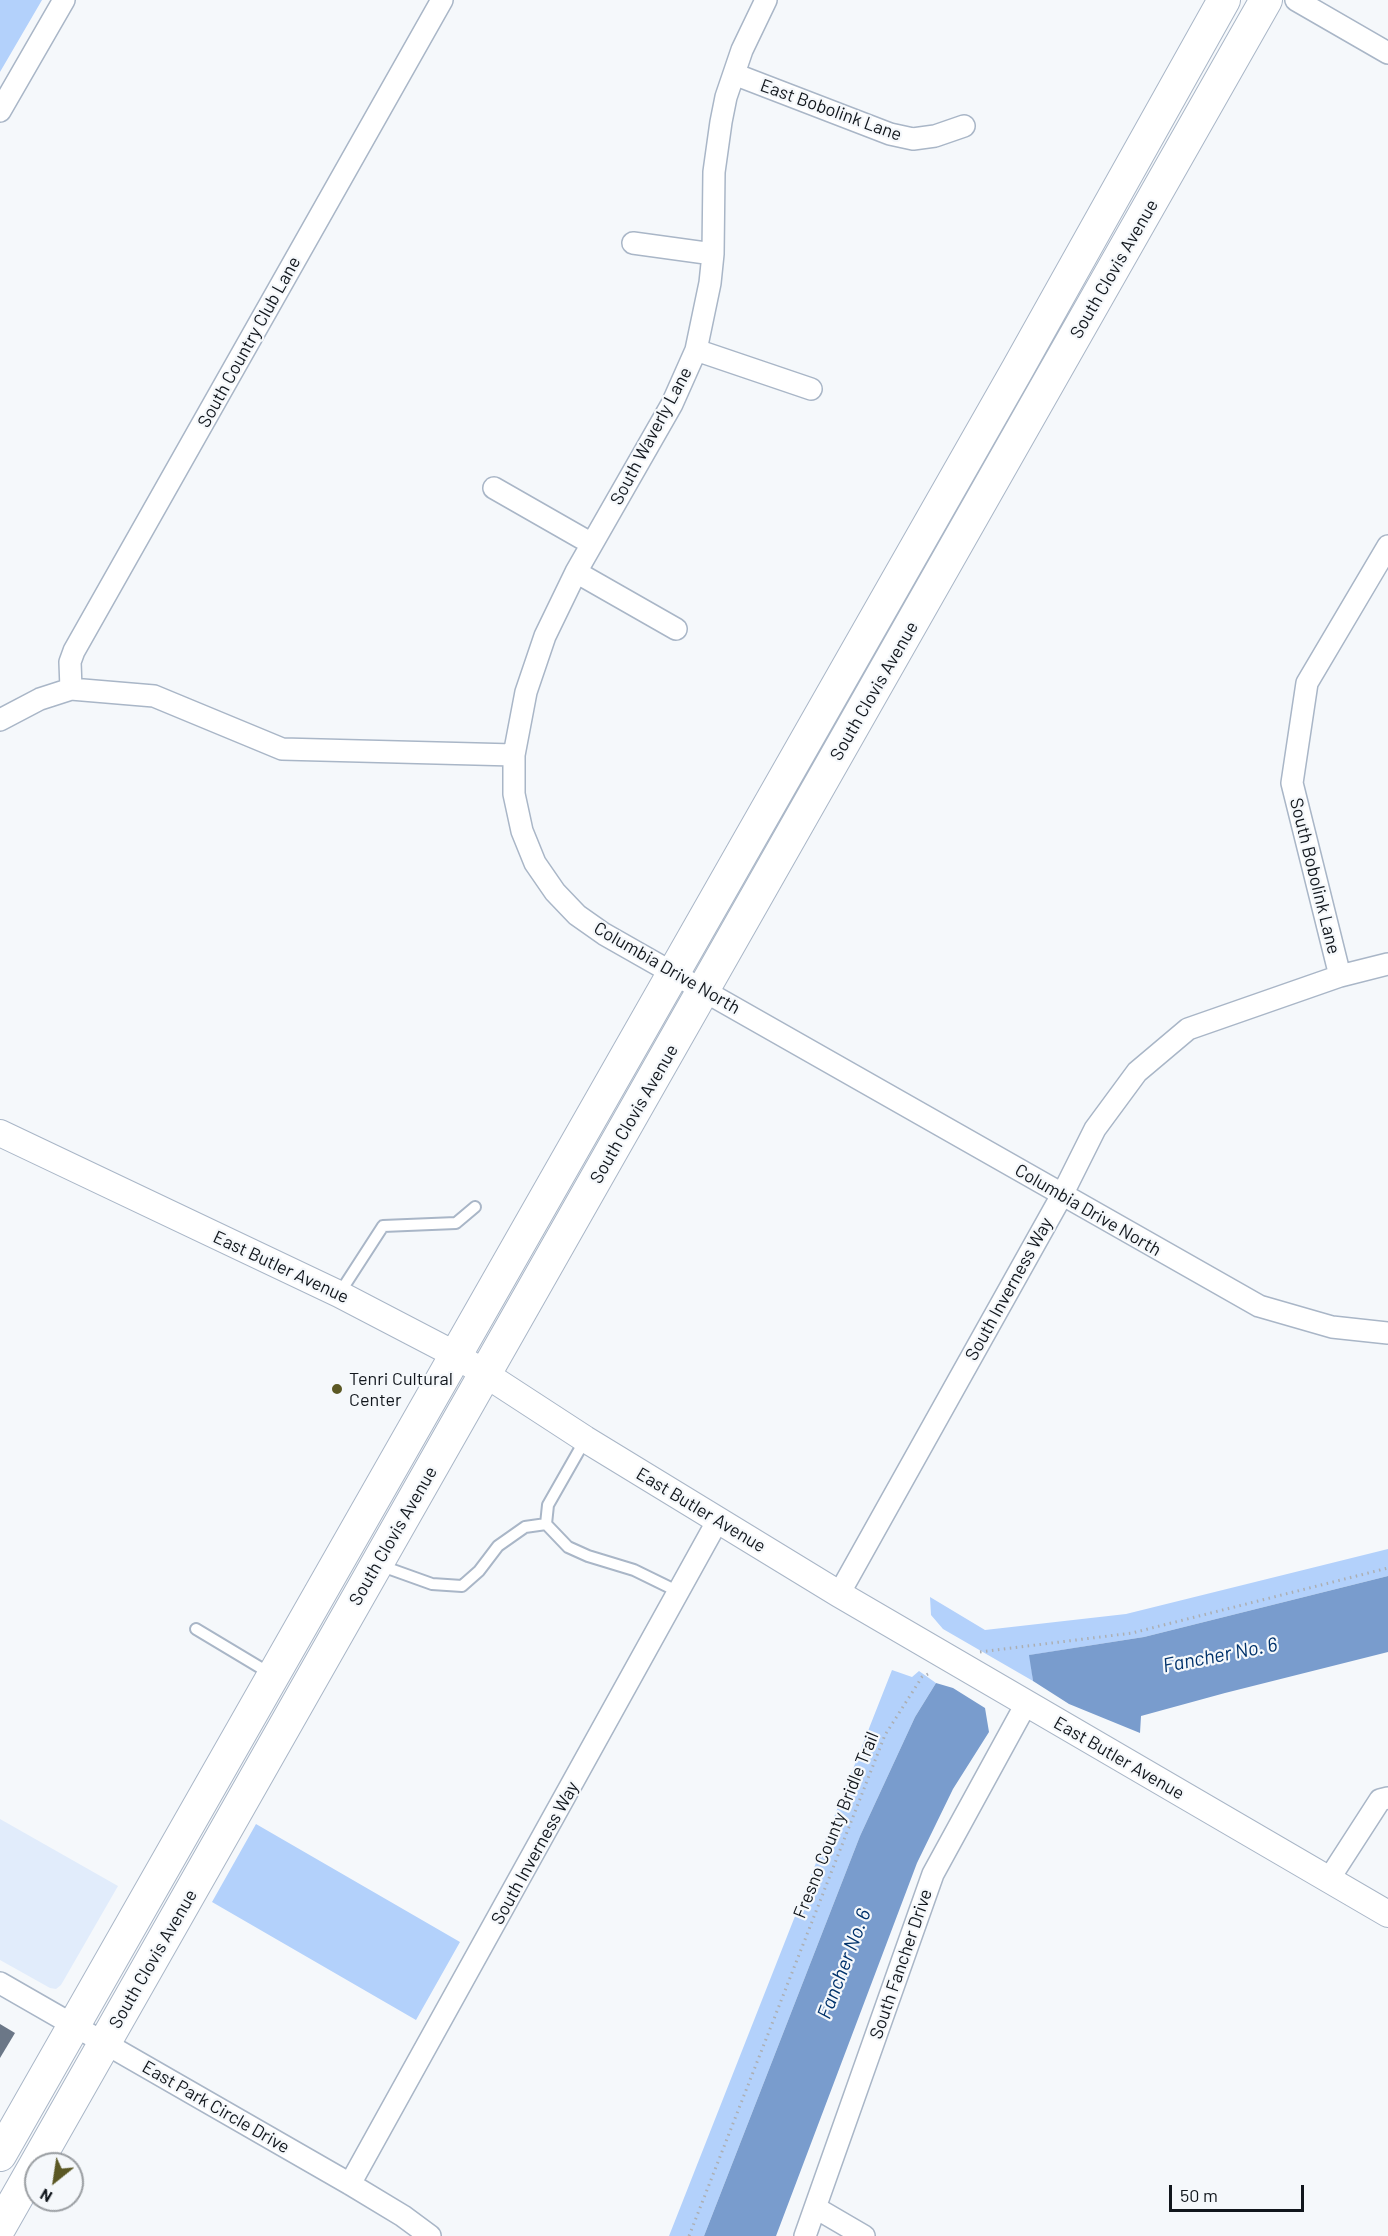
<!DOCTYPE html>
<style>
body{margin:0}
#map{position:relative;width:1388px;height:2236px;overflow:hidden;background:#f5f8fb;font-family:Barlow,sans-serif}
canvas{display:block}
.north{position:absolute;left:24px;top:2152px;width:60px;height:60px;box-sizing:border-box;background:#f5f8fb;border:2px solid #9a9ea2;border-radius:50%;rotate:210deg;font-size:16px;font-weight:700;line-height:24px;text-align:center;color:#11161c}
.north::after{content:'';display:block;margin:auto;width:21px;height:27px;background:#5b5824;clip-path:polygon(50% 0,100% 100%,50% 72%,0 100%)}
.scale{position:absolute;left:1169px;top:2185px;width:135px;height:27px;box-sizing:border-box;border:3px solid #11161c;border-top:0;padding-left:8px;font-size:18px;line-height:21px;white-space:nowrap;color:#11161c;-webkit-text-stroke:4px #f5f8fb;paint-order:stroke}
</style>
<div id="map">
<canvas width="1388" height="2236"></canvas>
<div class="north">N</div>
<div class="scale">50 m</div>
</div>
<script>
const context = document.querySelector('canvas').getContext('2d');
context.lineJoin = 'round';
function fill(path, color) { context.fillStyle = color; context.fill(path, 'evenodd'); }
const shape = rows => new Path2D(rows.map(r => 'M' + r).join(''));
function trace(path, color, width, dash) { context.strokeStyle = color; context.lineWidth = width; context.lineCap = dash ? 'butt' : 'round'; context.setLineDash(dash || []); context.stroke(path); }
function drawText(font, color, halo, rows, align = 'center') {
  context.font = font + ' Barlow,sans-serif'; context.lineWidth = 4.5; context.setLineDash([]); context.textBaseline = 'middle'; context.strokeStyle = halo; context.fillStyle = color; for (const [text, x, y, turn = 0] of rows) {
    context.save(); context.translate(x, y); context.rotate((+turn || 0) * Math.PI / 180); context.textAlign = isNaN(turn) ? turn : align; if (halo) context.strokeText(text, 0, 0); context.fillText(text, 0, 0); context.restore();
  }
}
fill(shape([
 [0,1819,118,1886,61,1985,56,1989,50,1988,0,1960]
]), '#e1ecfb');
fill(shape([
 [0,0,42,0,0,72],
 [1388,1549,1388,1576,1144,1637,1030,1655,1033,1681,943,1629,931,1615,930,1597,985,1630,1126,1614],
 [892,1670,912,1677,919,1671,936,1683,915,1717,860,1836,704,2236,669,2236],
 [256,1824,460,1942,416,2020,212,1902]
]), '#b3d1fb');
fill(shape([
 [1388,1576,1388,1652,1225,1693,1141,1716,1140,1733,1069,1704,1033,1681,1029,1655,1144,1637],
 [936,1683,953,1688,985,1708,989,1732,953,1789,917,1863,776,2236,704,2236,860,1836,915,1717]
]), '#799ccd');
fill(shape([
 [0,2024,15,2033,0,2058]
]), '#6b7787');
const service = shape([
 [339,1294,383,1226,456,1223,475,1207],
 [585,1440,548,1505,546,1524,568,1547,588,1556,634,1570,679,1592],
 [379,1565,432,1584,462,1586,479,1571,498,1546,525,1527,546,1524],
 [196,1629,271,1674]
]);
const minor = shape([
 [1296,0,1388,53],
 [734,74,890,134,913,139,935,136,964,126],
 [0,111,64,0],
 [633,243,713,254],
 [696,350,811,389],
 [494,488,592,544],
 [576,572,676,629],
 [71,689,70,662,74,651,442,0],
 [0,720,40,699,71,689,154,696,282,749,514,755,514,794,522,831,535,863,555,892,577,915,604,934,1259,1306,1332,1327,1388,1333],
 [514,755,526,692,545,636,576,572,672,404,696,350,710,283,713,254,714,172,721,122,726,97,742,50,766,0],
 [1340,976,1292,783,1307,683,1388,546],
 [839,1594,1062,1195,1095,1129,1137,1072,1188,1029,1340,976,1388,964],
 [1329,1879,1380,1800,1388,1798],
 [0,1983,350,2184,403,2216,430,2236],
 [350,2184,718,1520],
 [816,2208,864,2236],
 [805,2236,933,1874,1026,1704]
]);
const tertiary = shape([
 [0,1133,339,1294,456,1355,585,1439,839,1594,1388,1914]
]);
const primary = shape([
 [0,2155,1017,370,1224,0],
 [0,2227,1266,0]
]);
trace(service, '#a9b6c7', 14);
trace(minor, '#a9b6c7', 24);
trace(tertiary, '#a9b6c7', 28);
trace(primary, '#a9b6c7', 34);
trace(shape([
 [980,1652,1132,1633,1388,1568],
 [689,2236,885,1735,922,1677,930,1673]
]), '#acafb3', 3, [1.5, 4.5]);
trace(service, '#fff', 10);
trace(minor, '#fff', 21);
trace(tertiary, '#fff', 26);
trace(primary, '#fff', 32);
for (const [x, y, r, color] of [
 [337,1389,6,"#5b5824"]
]) { const dot = new Path2D(); dot.arc(x, y, r, 0, 2 * Math.PI); context.fillStyle = color; context.fill(dot); trace(dot, '#f5f8fb', 2); }
drawText('18px', '#11161c', '#f5f8fb', [
 ["East Bobolink Lane",831,110,20],
 ["South Clovis Avenue",1114,269,-60],
 ["South Country Club Lane",249,342,-61],
 ["South Waverly Lane",651,436,-62],
 ["South Clovis Avenue",874,691,-60],
 ["South Bobolink Lane",1315,876,76],
 ["Columbia Drive North",667,968,30],
 ["South Clovis Avenue",634,1114,-60],
 ["Columbia Drive North",1088,1210,30],
 ["East Butler Avenue",281,1267,25],
 ["South Inverness Way",1009,1289,-61],
 ["East Butler Avenue",701,1510,31],
 ["South Clovis Avenue",393,1536,-60],
 ["East Butler Avenue",1119,1758,30],
 ["Fresno County Bridle Trail",836,1825,-68],
 ["South Inverness Way",535,1853,-61],
 ["South Clovis Avenue",153,1959,-60],
 ["South Fancher Drive",901,1964,-71],
 ["East Park Circle Drive",216,2107,30]
]);
drawText('18px', '#11161c', '#f5f8fb', [
 ["Tenri Cultural",349,1379],
 ["Center",349,1400]
], 'left');
drawText('italic 20px', '#00326b', '#f5f8fb', [
 ["Fancher No. 6",1220,1655,-11],
 ["Fancher No. 6",844,1964,-69]
]);
</script>
